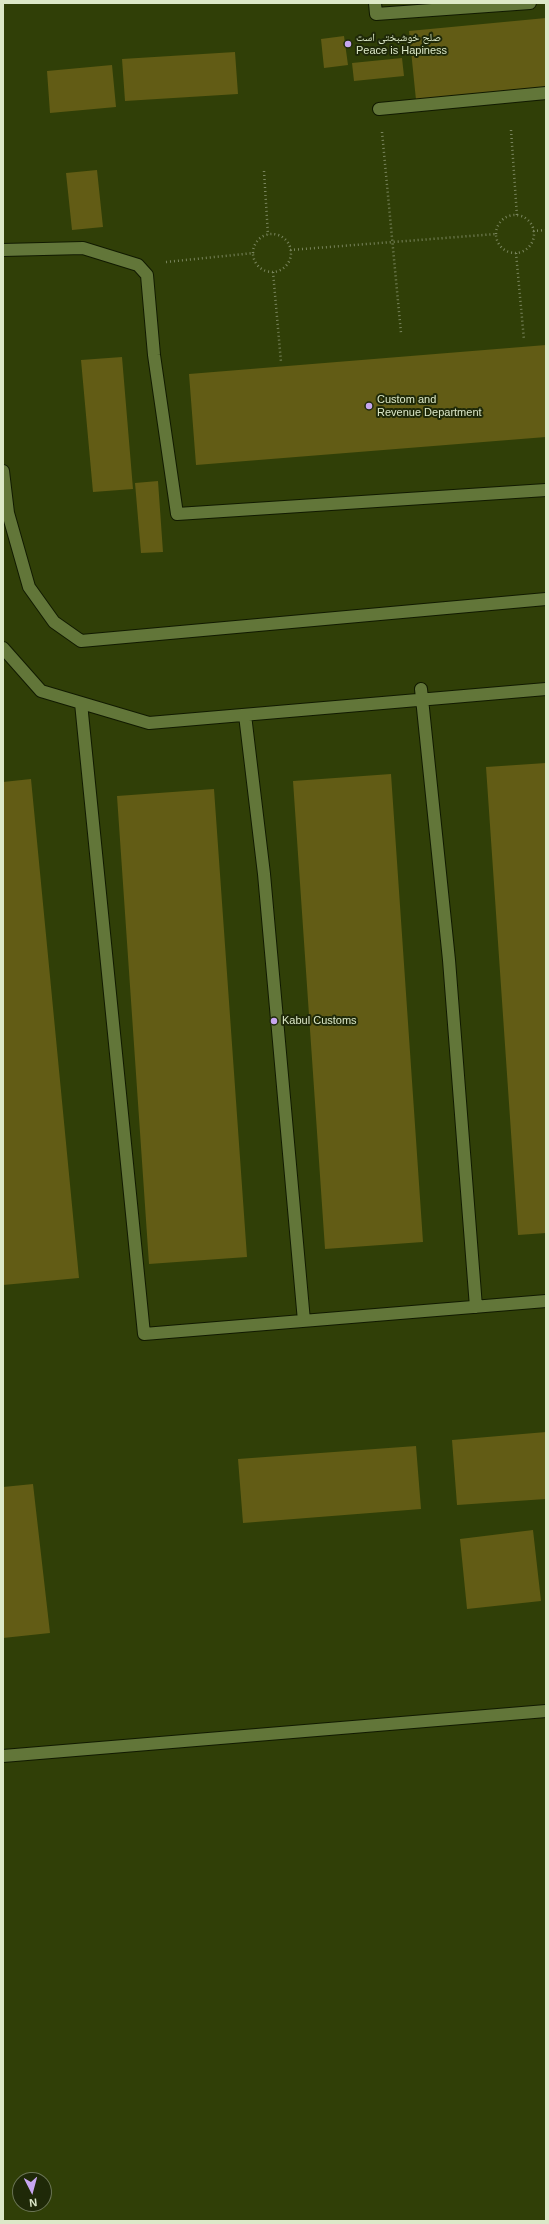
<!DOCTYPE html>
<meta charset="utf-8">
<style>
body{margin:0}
#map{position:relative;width:549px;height:2224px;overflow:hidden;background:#273404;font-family:Helvetica,sans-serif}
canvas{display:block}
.frame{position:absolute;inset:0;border:4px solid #dce8c8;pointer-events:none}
.north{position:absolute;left:12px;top:2172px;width:40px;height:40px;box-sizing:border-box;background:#1f2908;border:1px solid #6b7555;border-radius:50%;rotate:174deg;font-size:11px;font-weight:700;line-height:16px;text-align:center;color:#dce8c8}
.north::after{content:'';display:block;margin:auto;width:14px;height:18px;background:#c7a6f0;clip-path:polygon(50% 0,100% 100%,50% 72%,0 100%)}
</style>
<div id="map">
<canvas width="549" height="2224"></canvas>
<div class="frame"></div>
<div class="north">N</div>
</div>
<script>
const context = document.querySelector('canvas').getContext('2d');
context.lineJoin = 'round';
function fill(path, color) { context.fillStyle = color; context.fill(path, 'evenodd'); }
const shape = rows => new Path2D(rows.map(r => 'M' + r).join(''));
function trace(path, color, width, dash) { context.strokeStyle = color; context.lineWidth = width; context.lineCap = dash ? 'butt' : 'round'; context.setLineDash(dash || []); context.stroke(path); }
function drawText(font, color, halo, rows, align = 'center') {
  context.font = font + ' Helvetica,"Noto Naskh Arabic",sans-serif'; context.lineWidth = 4; context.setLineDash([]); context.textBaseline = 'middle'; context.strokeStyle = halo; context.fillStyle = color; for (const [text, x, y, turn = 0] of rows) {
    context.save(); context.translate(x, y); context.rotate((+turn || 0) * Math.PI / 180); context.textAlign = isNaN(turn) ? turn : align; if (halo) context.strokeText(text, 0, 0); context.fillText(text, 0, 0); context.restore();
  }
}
fill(shape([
 [3,3,546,3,546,2221,3,2221],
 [20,2180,44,2180,44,2204,20,2204]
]), '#303f07');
fill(shape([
 [546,18,546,88,416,100,409,31],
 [344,36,348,65,324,68,321,39],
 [235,52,238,94,125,101,122,59],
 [402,58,404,76,354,81,352,63],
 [112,65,116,107,50,113,47,71],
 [97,170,103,227,72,230,66,173],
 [546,345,546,437,196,465,189,374],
 [122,357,133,489,93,492,81,360],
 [158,481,163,552,141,553,135,483],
 [546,763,546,1233,518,1235,486,767],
 [391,774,423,1242,325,1249,293,781],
 [31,779,79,1278,3,1285,3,782],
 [214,789,247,1257,149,1264,117,796],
 [546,1432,546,1499,457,1505,452,1440],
 [416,1446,421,1509,243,1523,238,1459],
 [33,1484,50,1633,3,1638,3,1487],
 [533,1530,541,1601,467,1609,460,1539]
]), '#625c15');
const lane = shape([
 [375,3,376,14,530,3],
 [379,109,546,93],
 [3,250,83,248,138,265,147,275,154,355,177,514,546,490],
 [3,471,8,513,29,587,54,622,81,641,546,599],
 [3,648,41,691,149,723,546,689],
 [421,689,449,960,476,1307],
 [81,703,144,1334,546,1301],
 [245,715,264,874,304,1321]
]);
const street = shape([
 [3,1756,546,1711]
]);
trace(lane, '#111a00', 14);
trace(street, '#111a00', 14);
trace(shape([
 [511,130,517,216],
 [382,132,401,333],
 [264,171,268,235],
 '496 234a19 19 0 1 1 38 0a19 19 0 1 1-38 0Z',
 [533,231,546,230],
 '253 253a19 19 0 1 1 38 0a19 19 0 1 1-38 0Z',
 [290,250,496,234],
 [516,253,524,340],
 [166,262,254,253],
 [273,272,281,362]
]), '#79855d', 2.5, [1, 3]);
trace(lane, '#627639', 12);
trace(street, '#627639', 12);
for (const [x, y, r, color] of [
 [348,44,4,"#c7a6f0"],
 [369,406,4,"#c7a6f0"],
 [274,1021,4,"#c7a6f0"]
]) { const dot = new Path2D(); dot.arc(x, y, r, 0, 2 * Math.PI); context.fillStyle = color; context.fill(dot); trace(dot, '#1f2908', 1.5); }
drawText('11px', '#dce8c8', '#1f2908', [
 ["صلح خوشبختی است",356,38],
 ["Peace is Hapiness",356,51],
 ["Custom and",377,400],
 ["Revenue Department",377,413],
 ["Kabul Customs",282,1021]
], 'left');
</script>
